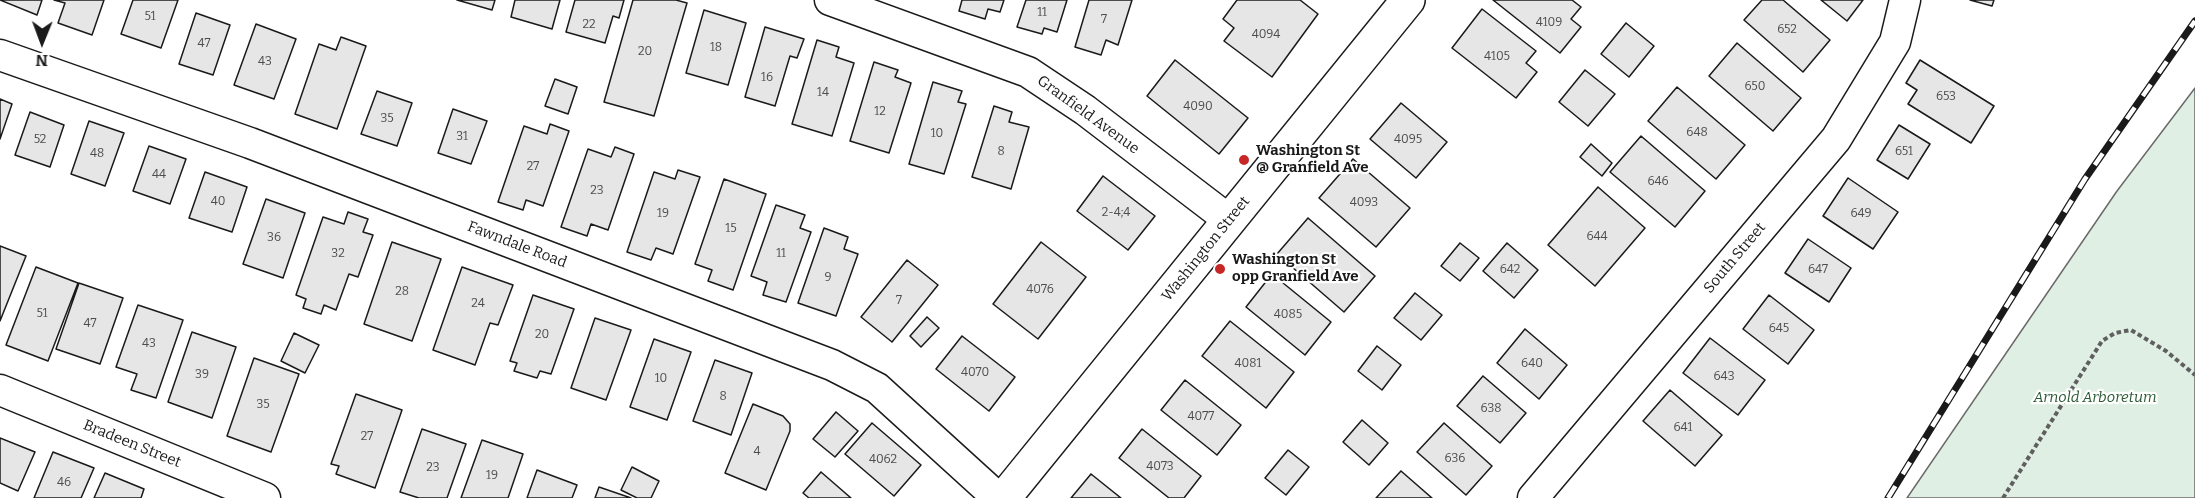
<!DOCTYPE html>
<style>
body{margin:0}
#map{position:relative;width:2195px;height:498px;overflow:hidden;background:#fff;font-family:Bitter,serif}
canvas{display:block}
.north{position:absolute;left:12px;top:12px;width:60px;height:60px;-webkit-text-stroke:4px #fff;paint-order:stroke;rotate:181deg;font-size:16px;font-weight:700;line-height:24px;text-align:center;color:#1a1a1a}
.north::after{content:'';display:block;margin:auto;width:21px;height:27px;background:#1a1a1a;clip-path:polygon(50% 0,100% 100%,50% 72%,0 100%)}
</style>
<div id="map">
<canvas width="2195" height="498"></canvas>
<div class="north">N</div>
</div>
<script>
const context = document.querySelector('canvas').getContext('2d');
context.lineJoin = 'round';
function fill(path, color) { context.fillStyle = color; context.fill(path, 'evenodd'); }
const shape = rows => new Path2D(rows.map(r => 'M' + r).join(''));
function trace(path, color, width, dash) { context.strokeStyle = color; context.lineWidth = width; context.lineCap = dash ? 'butt' : 'round'; context.setLineDash(dash || []); context.stroke(path); }
function drawText(font, color, halo, rows, align = 'center') {
  context.font = font + ' Bitter,serif'; context.lineWidth = 4.5; context.setLineDash([]); context.textBaseline = 'middle'; context.strokeStyle = halo; context.fillStyle = color; for (const [text, x, y, turn = 0] of rows) {
    context.save(); context.translate(x, y); context.rotate((+turn || 0) * Math.PI / 180); context.textAlign = isNaN(turn) ? turn : align; if (halo) context.strokeText(text, 0, 0); context.fillText(text, 0, 0); context.restore();
  }
}
const green = shape([
 [2195,88,2195,498,1907,498,2117,191,2195,88]
]);
fill(green, '#e0efe3');
trace(green, '#6a6a6a', 1.5);
const building = shape([
 [0,0,42,0,37,15,0,0],
 [54,0,104,0,92,35,58,23,65,3,54,0],
 [133,0,178,0,161,48,121,34,133,0],
 [457,0,495,0,492,10,457,0],
 [515,0,560,0,552,29,511,17,515,0],
 [575,0,624,0,619,18,613,16,605,43,566,32,575,0],
 [633,0,676,0,687,3,654,116,604,102,633,0],
 [962,0,1004,0,1000,12,988,9,985,19,959,11,962,0],
 [1026,0,1067,0,1057,32,1044,28,1042,34,1017,27,1026,0],
 [1089,0,1132,0,1118,45,1106,40,1101,55,1075,47,1089,0],
 [1237,0,1300,0,1318,14,1272,77,1224,41,1234,28,1223,19,1237,0],
 [1493,0,1572,0,1581,7,1571,19,1581,27,1560,53,1493,0],
 [1762,0,1783,0,1830,40,1803,72,1744,20,1762,0],
 [1821,0,1863,0,1847,21,1821,0],
 [1970,0,1994,0,1992,6,1970,0],
 [1482,9,1536,51,1526,63,1537,72,1516,98,1452,48,1482,9],
 [704,10,746,23,728,85,686,73,704,10],
 [196,13,230,25,213,75,179,64,196,13],
 [1626,23,1654,46,1629,77,1601,54,1626,23],
 [256,24,296,39,274,99,234,85,256,24],
 [765,27,804,39,797,58,790,56,775,106,745,97,765,27],
 [341,37,366,46,337,129,295,114,319,44,336,50,341,37],
 [817,40,839,47,836,57,854,63,832,136,792,124,817,40],
 [1737,43,1801,98,1773,131,1709,76,1737,43],
 [1175,60,1248,118,1219,154,1147,96,1175,60],
 [1920,60,1994,106,1971,143,1908,104,1917,90,1906,83,1920,60],
 [874,62,898,70,895,77,911,83,889,153,850,141,874,62],
 [1585,70,1615,94,1588,126,1559,102,1585,70],
 [555,79,577,87,568,114,545,106,555,79],
 [933,82,962,91,958,102,966,104,944,174,909,164,933,82],
 [1677,87,1745,145,1716,179,1648,121,1677,87],
 [377,91,412,103,397,146,361,134,377,91],
 [0,99,12,104,0,139,0,99],
 [1401,103,1447,142,1416,178,1370,139,1401,103],
 [994,106,1012,112,1009,122,1029,127,1011,189,972,177,994,106],
 [453,109,487,121,471,164,438,153,453,109],
 [30,112,64,125,50,167,15,155,30,112],
 [89,121,124,133,105,186,71,174,89,121],
 [550,124,569,131,543,206,526,200,523,210,498,202,524,126,547,134,550,124],
 [1899,125,1930,144,1908,179,1877,160,1899,125],
 [1641,136,1705,191,1675,227,1610,172,1641,136],
 [1591,144,1612,163,1602,176,1580,157,1591,144],
 [149,146,186,159,170,204,133,191,149,146],
 [615,147,634,154,608,230,591,224,587,236,561,227,588,149,611,157,615,147],
 [1353,159,1410,208,1376,247,1319,198,1353,159],
 [678,170,700,177,673,254,656,248,651,260,627,252,654,172,675,179,678,170],
 [205,172,247,187,232,232,189,218,205,172],
 [1103,176,1155,216,1128,250,1077,211,1103,176],
 [1848,178,1898,212,1873,249,1823,216,1848,178],
 [724,179,766,194,733,290,708,281,712,270,695,264,724,179],
 [1598,187,1645,228,1595,286,1548,245,1598,187],
 [266,199,305,213,283,278,243,264,266,199],
 [776,205,805,215,800,228,811,232,786,302,763,295,767,282,751,276,776,205],
 [348,212,368,219,363,232,373,235,358,277,349,274,336,310,324,305,321,314,303,308,306,299,296,295,323,217,344,224,348,212],
 [1308,218,1375,276,1344,312,1277,254,1308,218],
 [824,228,848,237,844,249,858,254,836,316,798,303,824,228],
 [1808,239,1851,268,1829,302,1785,273,1808,239],
 [392,242,441,259,412,341,364,324,392,242],
 [1041,242,1086,277,1038,339,993,304,1041,242],
 [1460,243,1479,258,1460,281,1441,266,1460,243],
 [1507,243,1538,270,1514,298,1483,271,1507,243],
 [0,246,26,256,0,321,0,246],
 [907,260,938,285,892,342,861,317,907,260],
 [36,267,78,283,48,361,6,345,36,267],
 [462,267,513,285,498,325,490,323,475,365,433,350,462,267],
 [1272,274,1331,322,1305,355,1246,307,1272,274],
 [79,283,123,298,100,364,56,349,79,283],
 [1415,293,1442,315,1421,340,1394,318,1415,293],
 [533,295,574,309,551,374,540,371,537,378,514,371,517,363,510,361,533,295],
 [1769,295,1814,330,1788,364,1743,329,1769,295],
 [138,305,183,320,156,398,131,390,137,374,116,367,138,305],
 [927,317,939,328,921,347,910,336,927,317],
 [595,318,631,330,606,400,571,388,595,318],
 [1230,321,1294,372,1266,408,1202,356,1230,321],
 [1525,329,1567,365,1539,399,1497,363,1525,329],
 [192,332,236,347,212,418,168,402,192,332],
 [294,333,319,345,305,373,281,361,294,333],
 [962,336,1015,377,989,411,936,369,962,336],
 [1710,338,1765,380,1738,415,1683,373,1710,338],
 [654,339,691,352,667,420,630,407,654,339],
 [1377,346,1401,365,1382,390,1358,371,1377,346],
 [254,358,299,374,271,452,227,436,254,358],
 [715,360,752,373,731,435,693,421,715,360],
 [1483,376,1526,413,1500,443,1457,406,1483,376],
 [1185,380,1241,425,1217,455,1161,410,1185,380],
 [1670,390,1722,435,1695,466,1643,421,1670,390],
 [356,394,402,410,375,488,336,474,339,466,331,464,356,394],
 [753,404,783,416,790,424,790,431,766,490,725,473,753,404],
 [836,412,858,431,835,457,813,439,836,412],
 [1362,420,1388,443,1369,465,1343,442,1362,420],
 [872,423,921,465,894,496,845,454,872,423],
 [1444,423,1492,466,1466,495,1417,452,1444,423],
 [422,429,466,444,447,498,419,498,400,492,422,429],
 [1142,429,1201,476,1184,498,1169,498,1119,458,1142,429],
 [0,438,35,452,18,491,0,483,0,438],
 [482,440,523,454,508,498,461,498,482,440],
 [1288,450,1309,467,1286,495,1265,478,1288,450],
 [53,452,94,468,81,498,34,498,53,452],
 [632,467,659,481,651,498,637,498,621,490,632,467],
 [537,470,577,485,572,498,527,498,537,470],
 [1401,471,1432,498,1376,498,1401,471],
 [821,472,851,498,809,498,803,493,821,472],
 [105,473,144,489,141,498,94,498,105,473],
 [1091,474,1121,498,1071,498,1091,474],
 [599,487,631,498,595,498,599,487]
]);
fill(building, '#e6e6e6');
trace(building, '#1a1a1a', 1.5);
const minor = shape([
 [830,0,1028,72,1085,110,1229,220],
 [0,55,250,143,832,365,877,388,998,498],
 [0,390,265,498],
 [1533,498,1836,139,1895,42,1905,0]
]);
const primary = shape([
 [1004,498,1408,0]
]);
trace(minor, '#1a1a1a', 33);
trace(primary, '#1a1a1a', 36);
trace(shape([
 [2003,498,2102,341,2115,333,2131,330,2166,351,2195,375]
]), '#5f5f5f', 4, [4.5, 3]);
trace(minor, '#fff', 30);
trace(primary, '#fff', 33);
const rail = shape([
 [1888,498,2085,179,2195,21]
]);
trace(rail, '#1a1a1a', 7);
trace(rail, '#fff', 4.5, [14]);
for (const [x, y, r, color] of [
 [1244,160,6,"#c62828"],
 [1220,269,6,"#c62828"]
]) { const dot = new Path2D(); dot.arc(x, y, r, 0, 2 * Math.PI); context.fillStyle = color; context.fill(dot); trace(dot, '#fff', 2); }
drawText('12px', '#4d4d4d', null, [
 ["11",1042,13],
 ["51",150,17],
 ["7",1104,20],
 ["4109",1549,23],
 ["22",589,25],
 ["652",1787,30],
 ["4094",1266,35],
 ["47",204,44],
 ["18",716,48],
 ["20",645,52],
 ["4105",1497,57],
 ["43",265,62],
 ["16",767,78],
 ["650",1755,87],
 ["14",823,93],
 ["653",1946,97],
 ["4090",1198,107],
 ["12",880,112],
 ["35",387,119],
 ["648",1697,133],
 ["10",937,134],
 ["31",462,137],
 ["52",40,140],
 ["4095",1408,140],
 ["8",1001,152],
 ["651",1904,152],
 ["48",97,154],
 ["27",533,167],
 ["44",159,175],
 ["646",1658,182],
 ["23",597,191],
 ["40",218,202],
 ["4093",1364,203],
 ["2-4;4",1116,213],
 ["19",663,214],
 ["649",1861,214],
 ["15",731,229],
 ["644",1597,237],
 ["36",274,238],
 ["32",338,254],
 ["11",781,254],
 ["642",1510,270],
 ["647",1818,270],
 ["9",828,278],
 ["4076",1040,290],
 ["28",402,292],
 ["7",899,301],
 ["24",478,304],
 ["51",42,314],
 ["4085",1288,315],
 ["47",90,324],
 ["645",1779,329],
 ["20",542,335],
 ["43",149,344],
 ["4081",1248,364],
 ["640",1532,364],
 ["4070",975,373],
 ["39",202,375],
 ["643",1724,377],
 ["10",661,379],
 ["8",723,397],
 ["35",263,405],
 ["638",1491,409],
 ["4077",1201,417],
 ["641",1683,428],
 ["27",367,437],
 ["4",757,452],
 ["636",1455,459],
 ["4062",883,460],
 ["4073",1160,467],
 ["23",433,468],
 ["19",492,476],
 ["46",64,483]
]);
drawText('15px', '#1a1a1a', '#fff', [
 ["Granfield Avenue",1088,115,36],
 ["Fawndale Road",517,245,21],
 ["Washington Street",1206,249,-51],
 ["South Street",1735,258,-50],
 ["Bradeen Street",132,444,22]
]);
drawText('bold 15px', '#1a1a1a', '#fff', [
 ["Washington St",1256,151],
 ["@ Granfield Ave",1256,168],
 ["Washington St",1232,260],
 ["opp Granfield Ave",1232,277]
], 'left');
drawText('italic 15px', '#2b5a34', '#fff', [
 ["Arnold Arboretum",2095,398]
]);
</script>
